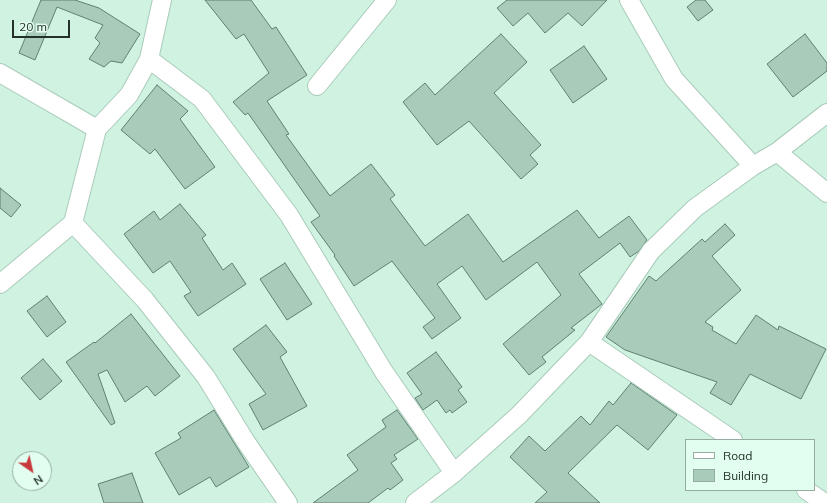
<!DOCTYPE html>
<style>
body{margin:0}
#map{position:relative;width:827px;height:503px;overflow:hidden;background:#d0f3e1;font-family:Mulish,sans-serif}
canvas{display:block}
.legend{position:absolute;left:685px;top:439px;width:130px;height:52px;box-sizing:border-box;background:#e2fef0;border:1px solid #96aca1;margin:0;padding:5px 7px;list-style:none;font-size:12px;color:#23312a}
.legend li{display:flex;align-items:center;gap:8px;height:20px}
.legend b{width:20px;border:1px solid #96aca1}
.north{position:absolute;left:12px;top:451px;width:40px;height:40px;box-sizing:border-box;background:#e2fef0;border:1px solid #96aca1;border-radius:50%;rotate:146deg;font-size:11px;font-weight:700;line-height:16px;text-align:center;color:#23312a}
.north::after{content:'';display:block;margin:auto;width:14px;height:18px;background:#c8393c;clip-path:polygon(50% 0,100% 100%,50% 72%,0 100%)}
.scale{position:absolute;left:12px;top:20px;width:58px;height:18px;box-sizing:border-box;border:2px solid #23312a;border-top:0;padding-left:5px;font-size:12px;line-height:14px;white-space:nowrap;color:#23312a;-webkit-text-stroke:3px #e2fef0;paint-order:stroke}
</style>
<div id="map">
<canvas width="827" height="503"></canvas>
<ul class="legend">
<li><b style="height:5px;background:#fff"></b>Road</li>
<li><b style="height:11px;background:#a9cbba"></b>Building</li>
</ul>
<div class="north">N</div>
<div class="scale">20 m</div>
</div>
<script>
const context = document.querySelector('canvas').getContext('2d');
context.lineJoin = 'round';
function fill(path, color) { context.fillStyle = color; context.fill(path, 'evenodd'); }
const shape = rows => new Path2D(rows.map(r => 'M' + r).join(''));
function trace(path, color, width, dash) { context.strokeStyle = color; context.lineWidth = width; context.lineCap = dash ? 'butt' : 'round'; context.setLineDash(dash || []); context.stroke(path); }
const building = shape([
 [41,0,75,0,99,8,140,34,122,63,111,61,104,67,89,59,100,43,95,38,103,25,57,7,35,60,19,53,41,0],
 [205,0,251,0,272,29,276,27,307,75,267,101,289,134,286,135,330,196,371,164,395,195,390,199,425,246,468,214,503,262,577,210,599,238,629,216,647,240,639,251,630,257,620,243,579,274,602,304,571,328,575,330,542,357,546,362,529,375,503,344,561,295,537,262,486,300,462,266,437,284,461,318,432,339,423,327,435,318,392,261,354,286,334,256,335,255,311,222,320,216,248,113,245,115,233,102,269,73,244,34,236,39,205,0],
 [507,0,607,0,582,26,568,13,545,33,528,13,513,26,497,8,507,0],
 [696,0,705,0,713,10,698,21,687,7,696,0],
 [501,34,527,62,494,93,541,145,530,155,538,164,521,179,469,121,437,145,403,102,425,83,435,95,501,34],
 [805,34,827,63,827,71,793,97,767,64,805,34],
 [584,46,607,79,573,103,550,70,584,46],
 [157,85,188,111,180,119,215,167,185,189,155,149,150,154,121,130,157,85],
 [0,188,21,205,11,217,0,208,0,188],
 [180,204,206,235,202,238,223,270,232,263,246,284,198,316,184,296,191,292,170,261,153,273,124,234,154,211,160,220,180,204],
 [725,224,735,235,712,256,741,290,705,322,713,327,712,330,736,344,756,315,778,330,779,326,826,349,801,399,750,374,731,405,710,393,717,382,625,350,606,337,649,276,656,281,702,239,705,242,725,224],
 [285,263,312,304,287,320,260,279,285,263],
 [47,296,66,322,47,337,27,311,47,296],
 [131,314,180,376,155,396,147,386,125,402,107,370,98,374,115,423,111,425,66,362,94,342,95,343,131,314],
 [266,325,287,352,280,357,307,406,263,430,249,404,266,394,233,349,266,325],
 [436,352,462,387,458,390,467,402,452,413,450,410,446,413,437,400,423,410,415,398,422,394,407,373,436,352],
 [43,359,62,381,40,400,21,378,43,359],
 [631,383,677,415,648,450,617,425,568,473,600,503,535,503,547,492,510,457,529,436,545,451,581,416,590,425,609,401,613,405,631,383],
 [214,410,249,467,216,487,210,477,179,495,155,453,181,438,178,433,214,410],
 [397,410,418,439,394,455,397,459,391,463,403,480,390,490,388,488,368,503,313,503,358,470,347,455,386,427,382,420,397,410],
 [132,473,143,503,104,503,98,484,132,473]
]);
fill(building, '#a9cbba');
trace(building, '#608070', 1);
const minor = shape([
 [629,0,674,79,753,166],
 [149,59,202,99,289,215,384,372,454,473],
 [0,73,97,129],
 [317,86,387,0],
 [777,152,827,193],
 [73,223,145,300,206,377,246,442,288,503],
 [0,284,73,223,97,129,129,95,149,59,162,0],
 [589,342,733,440],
 [806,490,825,503],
 [415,503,454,473,519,415,589,342,651,251,695,208,753,166,777,152,827,113]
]);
trace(minor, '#a9cbba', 20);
trace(minor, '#fff', 18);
</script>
